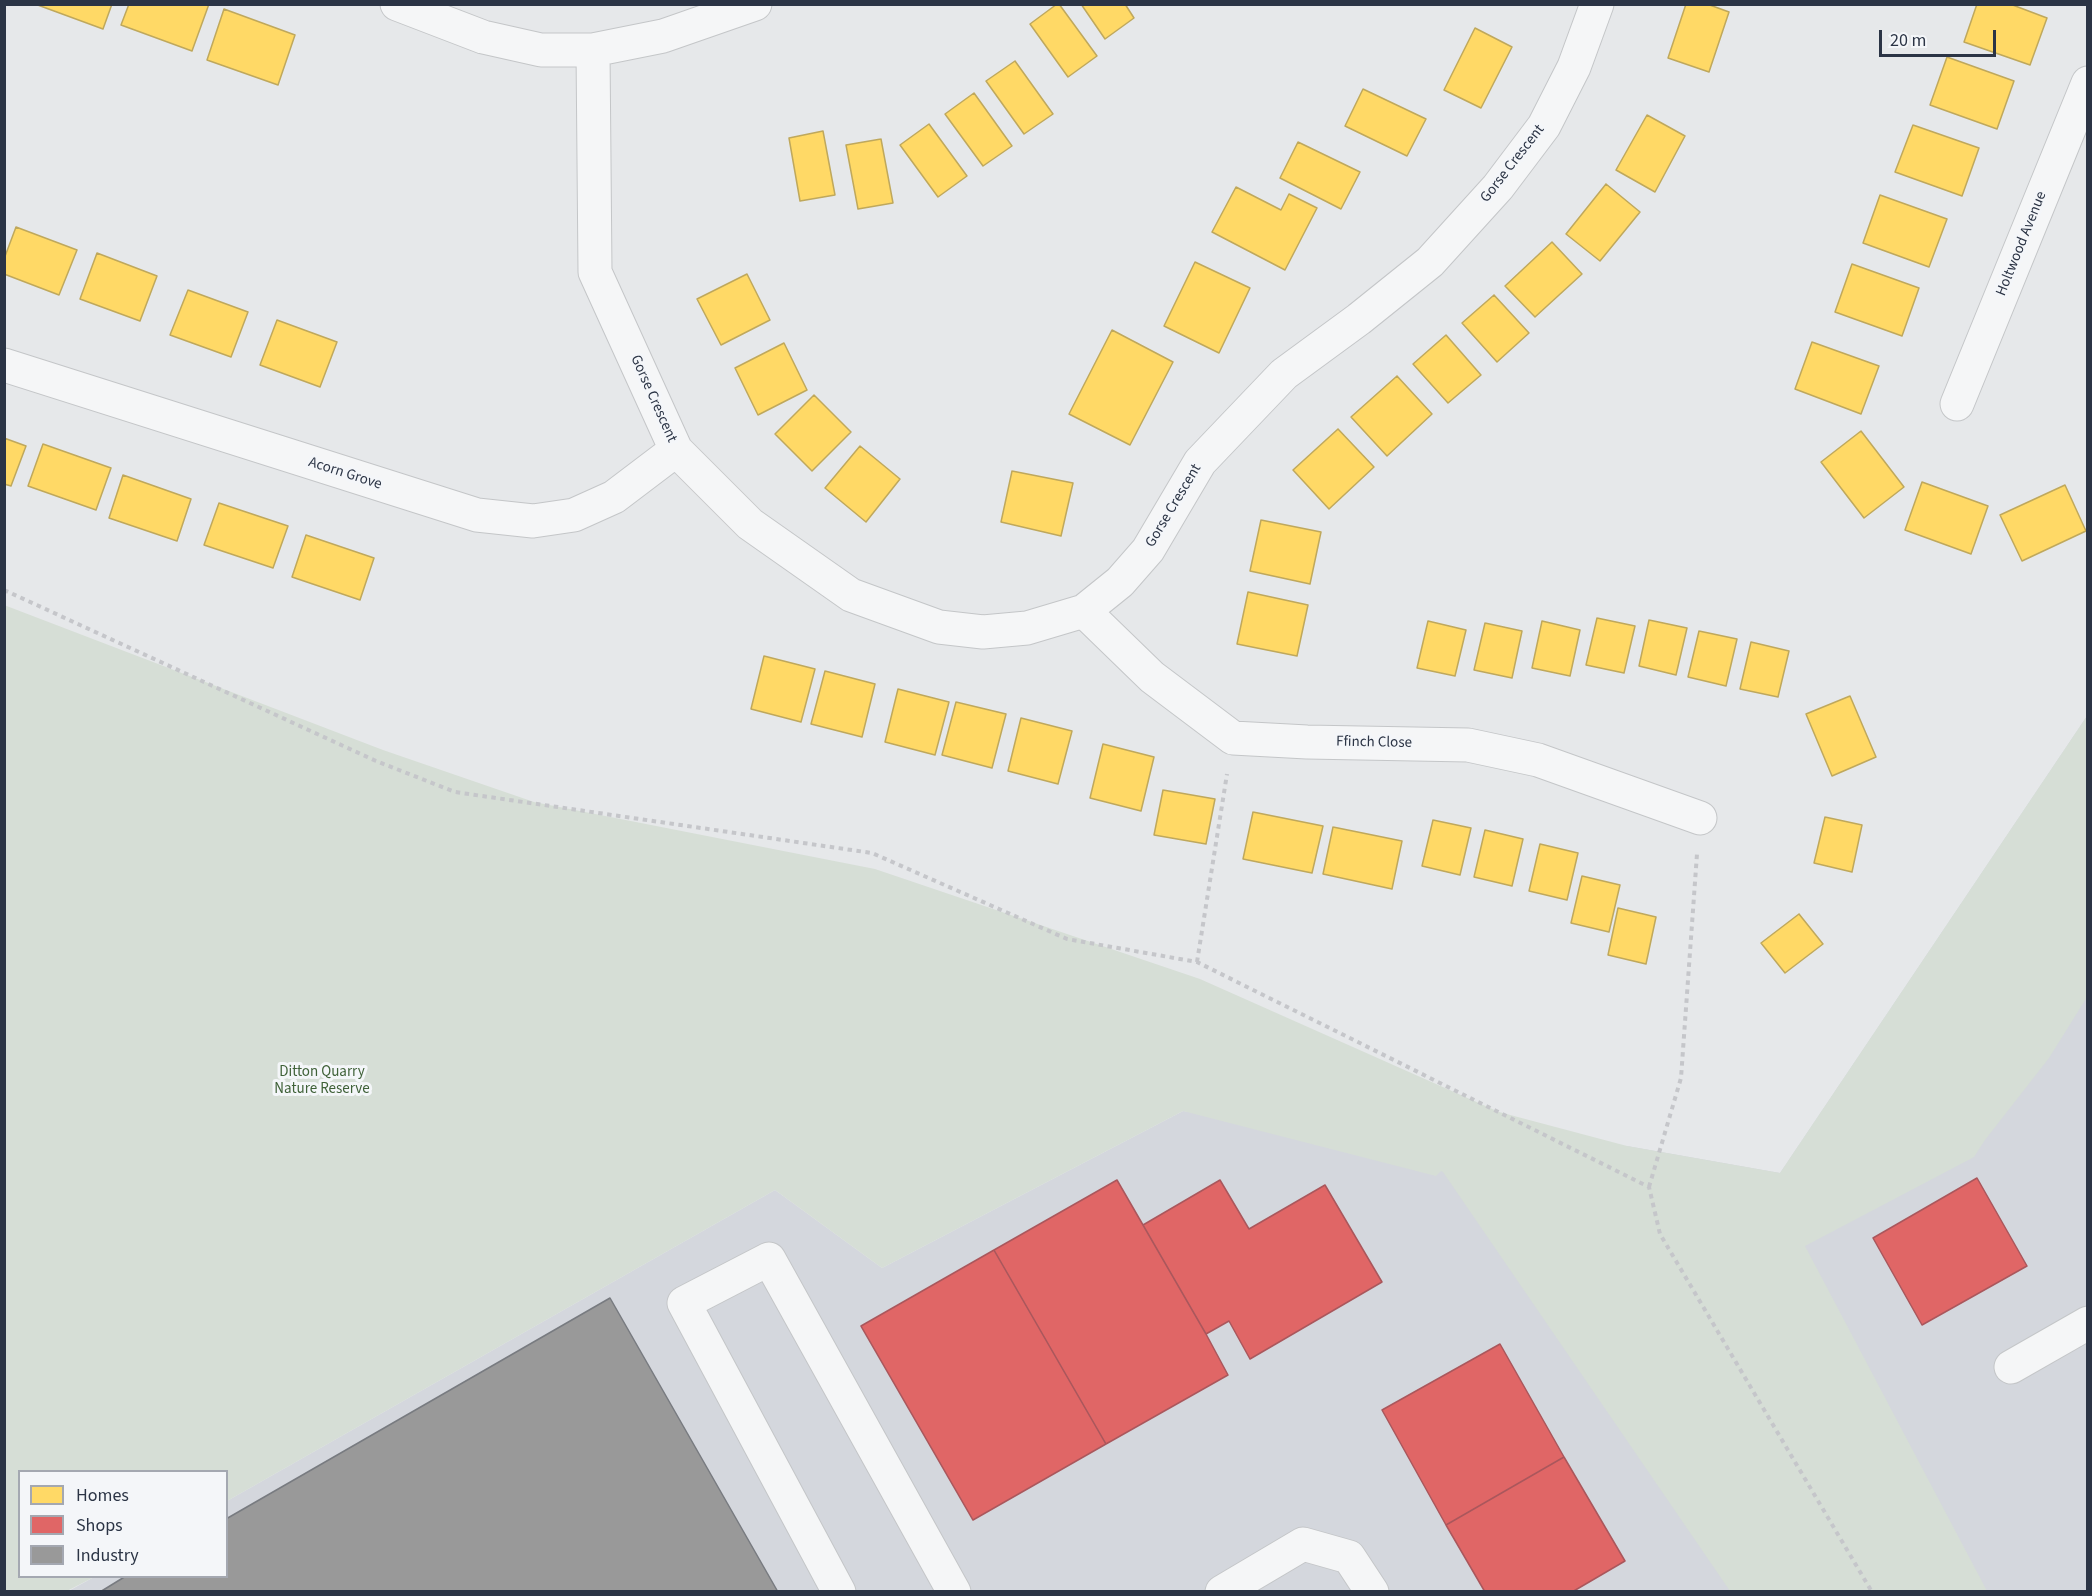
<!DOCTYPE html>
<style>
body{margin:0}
#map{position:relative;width:2092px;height:1596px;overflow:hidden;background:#e6e8ea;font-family:"Source Sans 3",sans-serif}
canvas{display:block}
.frame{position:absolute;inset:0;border:6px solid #2b3445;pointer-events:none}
.legend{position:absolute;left:18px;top:1470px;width:210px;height:108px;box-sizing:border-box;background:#f4f6f9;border:2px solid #a4a8b1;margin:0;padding:8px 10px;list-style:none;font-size:18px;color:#2b3445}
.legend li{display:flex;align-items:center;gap:12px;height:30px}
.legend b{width:30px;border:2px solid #a4a8b1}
.scale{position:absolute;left:1879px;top:30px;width:117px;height:27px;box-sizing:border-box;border:3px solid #2b3445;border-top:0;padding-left:8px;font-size:18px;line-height:21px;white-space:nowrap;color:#2b3445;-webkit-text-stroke:4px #f4f6f9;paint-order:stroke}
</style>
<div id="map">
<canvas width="2092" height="1596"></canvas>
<div class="frame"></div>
<ul class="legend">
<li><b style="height:16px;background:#ffd966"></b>Homes</li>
<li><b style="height:16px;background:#e06666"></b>Shops</li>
<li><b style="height:16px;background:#999"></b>Industry</li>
</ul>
<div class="scale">20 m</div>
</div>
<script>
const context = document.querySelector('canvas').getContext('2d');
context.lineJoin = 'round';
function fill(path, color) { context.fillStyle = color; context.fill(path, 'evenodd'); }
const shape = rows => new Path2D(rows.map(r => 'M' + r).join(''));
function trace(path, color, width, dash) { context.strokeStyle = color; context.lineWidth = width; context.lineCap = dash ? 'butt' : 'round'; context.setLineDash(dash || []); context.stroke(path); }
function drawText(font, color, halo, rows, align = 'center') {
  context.font = font + ' "Source Sans 3",sans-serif'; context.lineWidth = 6; context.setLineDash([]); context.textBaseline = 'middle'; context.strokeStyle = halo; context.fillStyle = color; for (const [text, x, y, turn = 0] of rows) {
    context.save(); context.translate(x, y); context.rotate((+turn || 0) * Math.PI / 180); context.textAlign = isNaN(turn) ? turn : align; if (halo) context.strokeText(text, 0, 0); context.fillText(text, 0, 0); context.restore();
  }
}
fill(shape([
 [2087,716,2087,1591,67,1592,94,1577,226,1576,227,1501,775,1190,882,1268,1183,1111,1627,1146,1780,1173]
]), '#d4d7dd');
fill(shape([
 [4,605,383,750,534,802,875,869,1200,979,1499,1112,1627,1146,1780,1173,2087,716,2087,997,2049,1058,1985,1140,1974,1157,1805,1246,1987,1591,1730,1591,1443,1172,1441,1171,1436,1176,1183,1111,882,1268,775,1190,227,1501,226,1472,20,1472,20,1576,94,1577,67,1591,5,1591]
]), '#d6ded6');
const homes = shape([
 [35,4,112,4,103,29,35,4],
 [129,4,209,4,192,51,121,25,129,4],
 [1057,4,1059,4,1097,56,1068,77,1030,24,1057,4],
 [1081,4,1125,4,1134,18,1105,39,1081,4],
 [1686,4,1707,4,1729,12,1709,72,1668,58,1686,4],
 [1977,4,2010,4,2047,18,2030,65,1964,42,1977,4],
 [224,9,295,35,278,85,207,60,224,9],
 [1475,28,1512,47,1481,108,1444,90,1475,28],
 [1947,57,2014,81,1997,129,1930,105,1947,57],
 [1015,61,1053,114,1024,134,986,81,1015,61],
 [1363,89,1426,119,1407,156,1345,126,1363,89],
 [974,93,1012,146,983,166,945,114,974,93],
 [1647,115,1685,136,1655,192,1616,170,1647,115],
 [929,124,967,176,938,197,900,145,929,124],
 [1913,125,1979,148,1962,196,1895,172,1913,125],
 [823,131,835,195,800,201,789,138,823,131],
 [881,139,893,203,858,209,846,145,881,139],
 [1298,142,1360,172,1341,209,1280,178,1298,142],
 [1606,184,1640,212,1600,261,1566,234,1606,184],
 [1236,187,1281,210,1289,194,1317,208,1285,270,1212,232,1236,187],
 [1880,195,1947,219,1929,267,1863,243,1880,195],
 [16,227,77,250,59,295,4,274,4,259,16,227],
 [1552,242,1582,274,1535,317,1505,286,1552,242],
 [97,253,157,276,140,321,80,299,97,253],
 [1195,262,1250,288,1219,353,1164,326,1195,262],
 [1852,264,1919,288,1902,336,1835,312,1852,264],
 [747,274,770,320,721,345,697,299,747,274],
 [188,290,248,312,231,357,170,335,188,290],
 [1494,295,1529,333,1497,362,1462,323,1494,295],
 [277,320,337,342,320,387,260,365,277,320],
 [1112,330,1173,362,1130,445,1069,414,1112,330],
 [1446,335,1481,375,1448,403,1413,364,1446,335],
 [1812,342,1879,366,1861,414,1795,389,1812,342],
 [784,343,807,390,758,415,735,368,784,343],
 [1397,376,1432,414,1387,456,1351,417,1397,376],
 [814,395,851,432,812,471,775,434,814,395],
 [1338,429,1374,467,1329,509,1293,470,1338,429],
 [1861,431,1904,487,1864,518,1821,462,1861,431],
 [4,438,26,446,11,486,4,484,4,438],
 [43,444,111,468,96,510,28,486,43,444],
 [860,446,900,479,866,522,825,488,860,446],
 [1012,471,1073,483,1061,536,1001,522,1012,471],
 [123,475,191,499,177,541,109,518,123,475],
 [1922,482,1988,506,1971,554,1905,530,1922,482],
 [2065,485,2086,531,2022,561,2000,515,2065,485],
 [219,503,288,526,273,568,204,545,219,503],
 [1261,520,1321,532,1310,584,1250,571,1261,520],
 [306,535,374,558,360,600,292,577,306,535],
 [1248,592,1308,605,1297,656,1237,644,1248,592],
 [1597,618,1635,626,1624,673,1586,665,1597,618],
 [1649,620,1687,628,1676,675,1639,666,1649,620],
 [1428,621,1466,630,1455,676,1417,668,1428,621],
 [1542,621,1580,630,1570,676,1532,668,1542,621],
 [1485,623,1522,631,1512,678,1474,670,1485,623],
 [1699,631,1737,639,1726,686,1688,677,1699,631],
 [1751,642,1789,651,1778,697,1740,689,1751,642],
 [764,656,815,669,801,722,751,709,764,656],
 [825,671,875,684,862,737,811,724,825,671],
 [898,689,949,702,935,755,885,742,898,689],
 [1850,696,1876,757,1832,776,1806,714,1850,696],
 [956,702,1006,714,992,768,942,755,956,702],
 [1021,718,1072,731,1058,784,1008,771,1021,718],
 [1103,744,1154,757,1141,811,1090,798,1103,744],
 [1163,790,1215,799,1206,844,1154,835,1163,790],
 [1253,812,1323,826,1312,873,1243,859,1253,812],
 [1825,817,1862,825,1852,872,1814,863,1825,817],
 [1433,820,1471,828,1460,875,1422,866,1433,820],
 [1333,827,1402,841,1392,889,1323,874,1333,827],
 [1485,830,1523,839,1512,886,1474,877,1485,830],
 [1540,844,1578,853,1567,900,1529,891,1540,844],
 [1582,876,1620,885,1609,932,1571,923,1582,876],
 [1618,908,1656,917,1646,964,1608,955,1618,908],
 [1799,914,1823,944,1785,973,1761,943,1799,914]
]);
fill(homes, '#ffd966');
trace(homes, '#bfa85c', 1.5);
const shops = shape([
 [1977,1178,2027,1266,1922,1325,1873,1238,1977,1178],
 [1117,1180,1206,1334,1228,1375,1106,1444,994,1250,1117,1180],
 [1220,1180,1249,1229,1325,1185,1382,1282,1250,1359,1229,1321,1206,1334,1143,1225,1220,1180],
 [994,1250,1106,1444,973,1520,861,1326,994,1250],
 [1500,1344,1564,1457,1446,1525,1382,1410,1500,1344],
 [1564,1457,1625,1561,1572,1592,1485,1592,1446,1525,1564,1457]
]);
fill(shops, '#e06666');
trace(shops, '#aa575c', 1.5);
const industry = shape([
 [610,1298,778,1592,100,1592,126,1576,226,1576,226,1519,610,1298]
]);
fill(industry, '#999');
trace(industry, '#787b80', 1.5);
const minor = shape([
 [397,4,483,37,541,50,593,50,663,36,755,4],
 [593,50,595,272,676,450,750,524,851,595,939,627,983,632,1027,628,1084,611,1120,582,1148,550,1200,462,1284,374,1359,319,1430,262,1498,187,1544,126,1574,67,1597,4],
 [4,365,477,515,533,521,574,515,614,497,676,450],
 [1957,404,2088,83],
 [1084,611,1152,677,1233,738,1307,742,1468,745,1538,760,1700,818],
 [2011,1367,2088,1323],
 [839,1592,684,1303,769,1259,954,1592],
 [1222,1592,1303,1544,1349,1557,1372,1592]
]);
trace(minor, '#c4c6c8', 35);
trace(shape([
 [4,590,376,761,455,792,872,853,1067,939,1197,962,1649,1187,1660,1234,1872,1592],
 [1197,962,1227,774],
 [1649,1187,1681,1078,1697,854]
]), '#c5c6ca', 4, [4.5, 4.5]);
trace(minor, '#f5f6f7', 33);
drawText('15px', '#2b3445', '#f4f6f9', [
 ["Gorse Crescent",1513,164,-52],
 ["Holtwood Avenue",2022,244,-68],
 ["Gorse Crescent",653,399,66],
 ["Acorn Grove",345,474,18],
 ["Gorse Crescent",1174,506,-59],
 ["Ffinch Close",1374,743,1]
]);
drawText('15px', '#3f6138', '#f4f6f9', [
 ["Ditton Quarry",322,1073],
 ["Nature Reserve",322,1090]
]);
</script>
